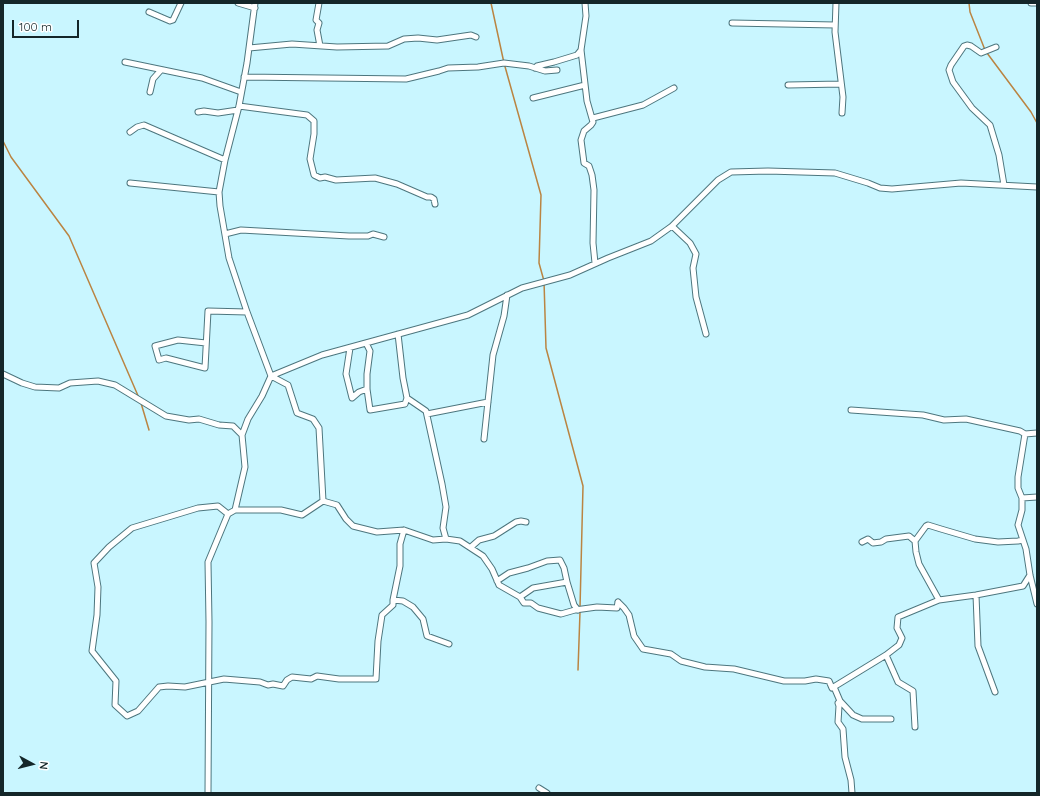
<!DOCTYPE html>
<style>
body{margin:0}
#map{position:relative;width:1040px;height:796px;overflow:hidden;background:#c9f6ff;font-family:Quicksand,sans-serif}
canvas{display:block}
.frame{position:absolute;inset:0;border:4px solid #142629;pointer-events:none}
.north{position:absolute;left:12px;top:744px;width:40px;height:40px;-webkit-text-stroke:3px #fff;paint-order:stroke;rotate:97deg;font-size:11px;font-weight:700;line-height:16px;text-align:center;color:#142629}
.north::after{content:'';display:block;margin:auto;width:14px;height:18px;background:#142629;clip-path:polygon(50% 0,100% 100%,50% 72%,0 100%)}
.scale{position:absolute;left:12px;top:20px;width:67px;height:18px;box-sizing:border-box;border:2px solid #142629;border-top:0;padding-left:5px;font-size:12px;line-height:14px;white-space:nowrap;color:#142629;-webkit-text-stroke:3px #fff;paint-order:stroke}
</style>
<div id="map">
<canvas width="1040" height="796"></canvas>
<div class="frame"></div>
<div class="north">N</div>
<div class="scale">100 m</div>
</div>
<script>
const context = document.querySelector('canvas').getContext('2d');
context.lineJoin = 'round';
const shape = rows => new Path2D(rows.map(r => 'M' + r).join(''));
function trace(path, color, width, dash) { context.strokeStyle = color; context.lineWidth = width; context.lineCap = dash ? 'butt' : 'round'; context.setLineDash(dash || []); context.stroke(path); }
trace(shape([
 [491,3,504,63,541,195,539,263,544,281,546,348,583,486,580,608],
 [969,3,970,12,985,50],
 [987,53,1031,112,1037,123],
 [3,141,11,157,69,236,139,398],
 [141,403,149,430],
 [578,670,580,612]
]), '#ba8442', 1.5);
const street = shape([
 [238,3,255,8],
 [319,3,316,20,319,23,317,30,320,46],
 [585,3,586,16,581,50,587,101,593,122,591,125,584,131,581,140,584,163,589,166,592,175,594,190,593,243,595,263],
 [836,3,835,32,843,97,842,113],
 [1031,3,1037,3],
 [149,12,170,21,173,20,181,3],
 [732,23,835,25],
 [996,47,981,53,971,46,967,45,964,46,951,65,949,70,953,82,972,108,990,125,999,155,1004,185],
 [249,48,292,44,337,47,388,46,404,39,418,38,437,40,471,35,476,37],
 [125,62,202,78,241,92],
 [535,68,537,66,554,62,577,55,581,50],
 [244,77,406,79,439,71,448,68,478,67,504,63,529,66,545,71,557,70],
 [788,85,841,84],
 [150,92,153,79,161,70],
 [533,98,585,85],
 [239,106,307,115,314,121,314,134,310,159,314,175,320,178,325,177,336,180,375,178,397,184,427,197,431,197,434,199,435,204],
 [198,112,204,111,218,113,238,110],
 [593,118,643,105,674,88],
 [130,132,137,127,144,125,225,160],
 [130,183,219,192],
 [672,226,690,243,696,254,693,268,696,297,706,334],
 [225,234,241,230,349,236,368,236,373,234,384,237],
 [398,334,403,378,407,398,426,411,442,484,446,507,443,528,446,539],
 [206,343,178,340,155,346,159,360,166,358,205,368,208,311,247,312],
 [366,343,370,351,367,374,367,389,370,410,405,404,407,398],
 [350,348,346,374,352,398,359,392,367,389],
 [3,374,22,383,35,387,59,388,70,383,98,381,115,385,166,416,189,420,199,419,219,425,233,426,242,435],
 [851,410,923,415,944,420,966,419,1020,431,1025,434],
 [427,414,488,402],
 [1037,433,1025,434,1018,477,1018,488,1022,498,1022,510,1018,525,1026,549,1030,575,1037,604],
 [484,439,493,355,504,316,507,295],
 [1022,498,1037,497],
 [323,501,319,428,313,419,297,413,288,385,271,376,322,355,468,315,522,288,570,275,608,258,651,241,672,226,718,180,731,172,768,171,835,173,868,183,880,188,892,189,961,183,1037,187],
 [235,510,281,510,302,515,323,501,337,505,346,519,353,526,377,532,404,530,433,540,446,539,460,541,483,556,492,569,499,585,520,597,524,603,531,603,538,608,561,614,575,610,597,607,617,608,618,602],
 [228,514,218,506,198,508,132,528,109,547,94,563,98,587,97,615,92,651,116,681,115,705,127,716,138,711,159,687,168,686,185,687,224,679,260,682,268,685,273,684,283,686,287,680,292,677,311,679,317,676,339,679,376,679,378,641,382,615,393,605,393,600],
 [404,530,400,544,400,566,393,600,403,601,413,607,423,619,427,636,449,644],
 [862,542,868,539,873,543,881,542,886,539,909,536,915,541],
 [471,547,479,540,494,536,516,522,521,521,526,522],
 [497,581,509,573,528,568,547,561,560,560,564,568,567,582],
 [976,595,978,646,995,692],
 [520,597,533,588,567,582,574,605,578,610],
 [939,600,919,564,916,552,915,541,926,526,928,525,941,529,975,539,998,542,1018,541,1023,540],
 [618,602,624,608,629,615,634,636,643,649,671,654,681,661,705,667,734,669,784,681,805,681,816,679,829,681,832,688,886,655],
 [834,687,840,701,853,715,862,719,891,719],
 [840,701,838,703,839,706,838,722,843,729,845,757,851,780,852,793],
 [915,727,913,691,898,682,886,655,899,645,902,638,897,628,898,617,939,600,976,595,1023,586,1030,575],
 [539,788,547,793],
 [208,793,209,622,208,562,228,514,235,510,245,467,242,435,248,419,262,396,271,376,247,312,229,258,220,206,219,192,225,160,239,106,247,63,255,3]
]);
trace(street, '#4d767e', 7);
trace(street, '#fff', 5);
</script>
